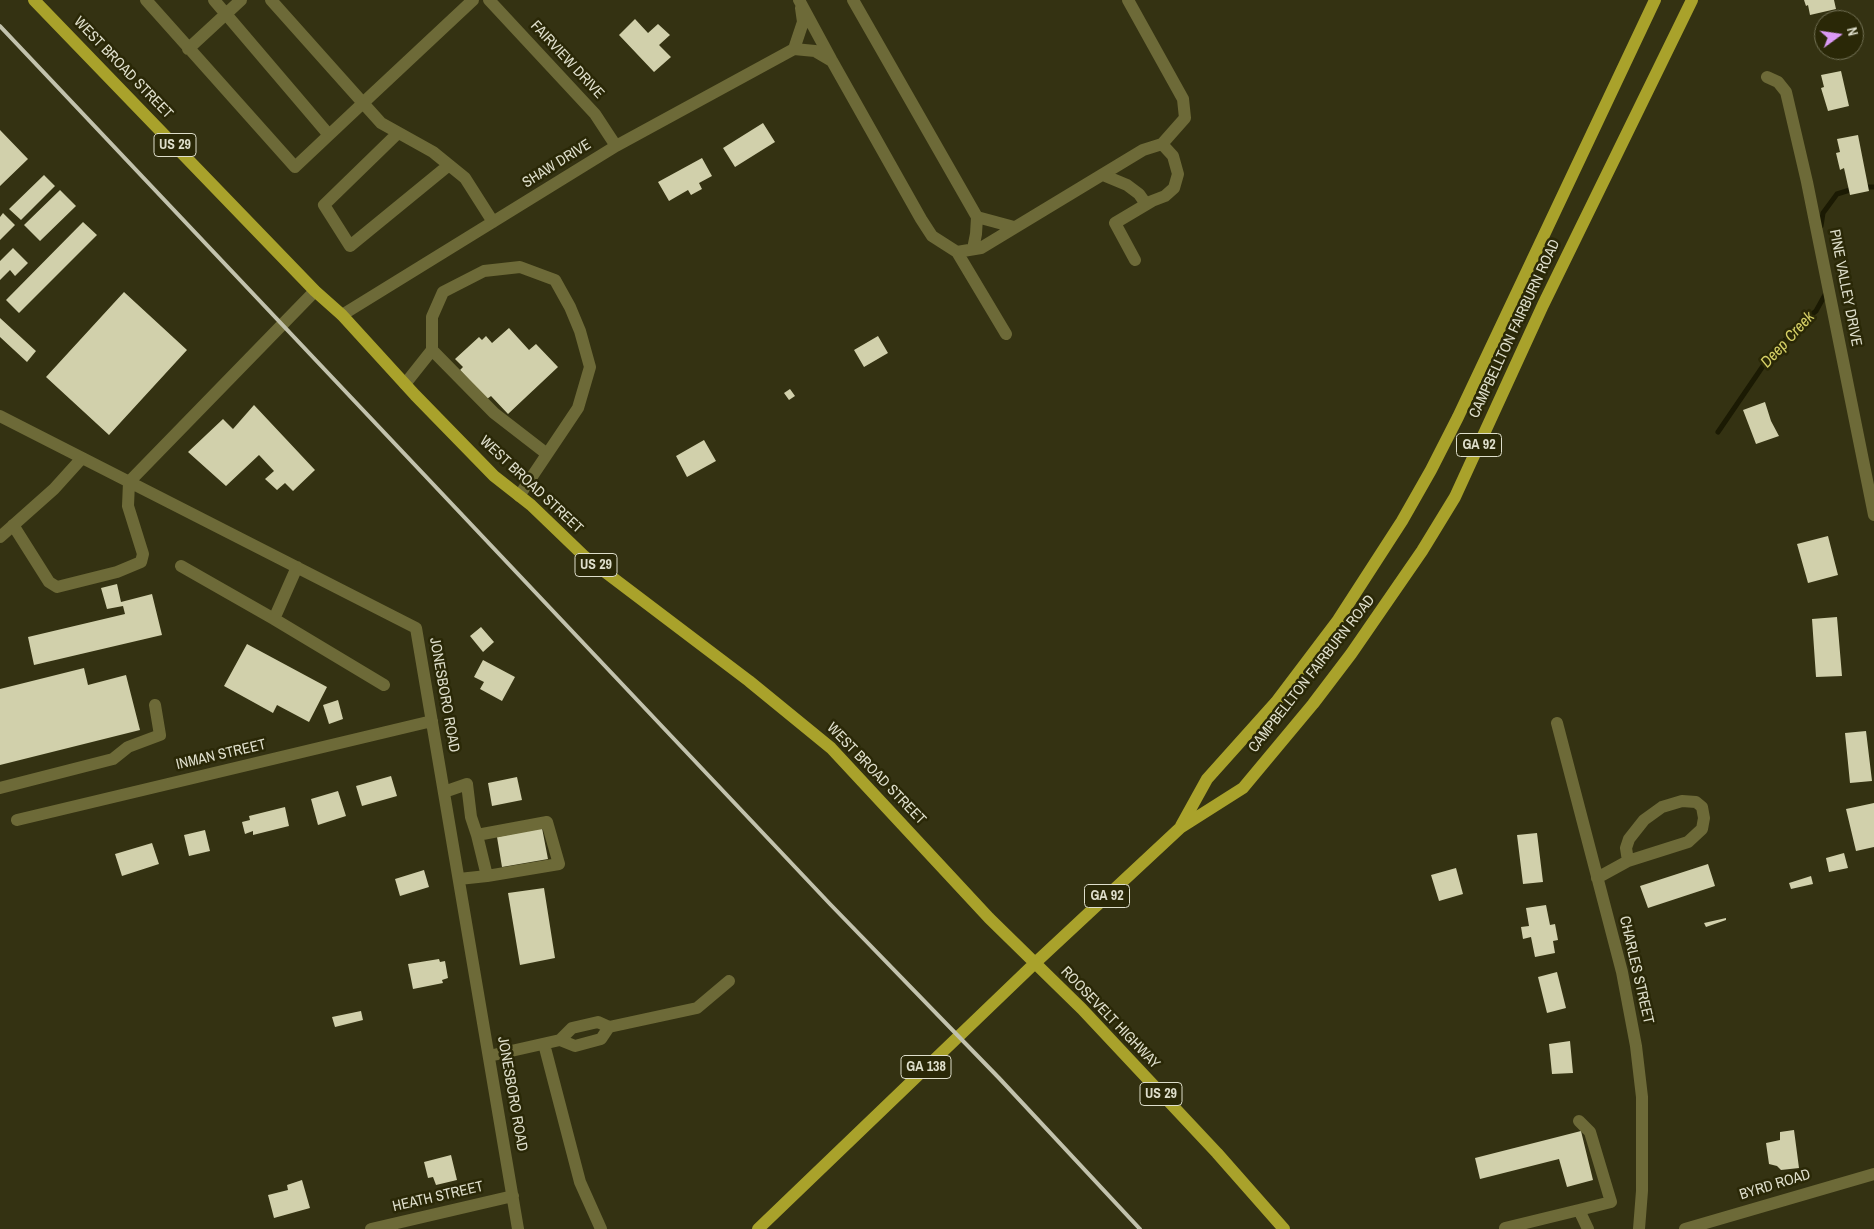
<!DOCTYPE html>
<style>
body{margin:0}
#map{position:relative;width:1874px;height:1229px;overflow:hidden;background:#343212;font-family:"Archivo Narrow",sans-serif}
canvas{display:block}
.north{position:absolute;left:1814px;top:10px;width:50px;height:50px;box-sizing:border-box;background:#2a2807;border:1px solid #727155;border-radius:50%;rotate:76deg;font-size:14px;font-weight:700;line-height:20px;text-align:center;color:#dedecb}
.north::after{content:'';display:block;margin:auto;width:18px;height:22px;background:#db99f5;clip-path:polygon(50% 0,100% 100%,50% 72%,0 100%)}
</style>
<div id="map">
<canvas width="1874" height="1229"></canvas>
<div class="north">N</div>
</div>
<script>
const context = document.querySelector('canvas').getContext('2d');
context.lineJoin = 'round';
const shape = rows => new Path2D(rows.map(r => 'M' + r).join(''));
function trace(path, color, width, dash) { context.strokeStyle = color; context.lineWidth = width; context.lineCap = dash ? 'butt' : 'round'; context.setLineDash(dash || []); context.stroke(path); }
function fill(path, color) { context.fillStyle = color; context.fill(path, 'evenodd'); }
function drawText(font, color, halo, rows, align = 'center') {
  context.font = font + ' "Archivo Narrow",sans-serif'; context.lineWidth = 5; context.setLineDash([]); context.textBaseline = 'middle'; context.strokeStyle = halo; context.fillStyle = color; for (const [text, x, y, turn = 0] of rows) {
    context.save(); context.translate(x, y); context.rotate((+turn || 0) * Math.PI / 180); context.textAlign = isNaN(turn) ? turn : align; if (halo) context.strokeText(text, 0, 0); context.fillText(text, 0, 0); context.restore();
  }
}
trace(shape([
 [1862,187,1874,187],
 [1821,226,1823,213,1837,194,1853,189],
 [1718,432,1763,366,1797,326,1816,311,1826,293]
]), '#1b1a03', 5);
fill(shape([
 [1804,0,1834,0,1836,9,1810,15,1808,5,1806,6],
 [635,19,648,33,658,24,670,35,659,45,671,57,654,72,619,35],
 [1841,71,1849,106,1828,111,1821,88,1824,87,1821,75],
 [763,123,775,142,735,167,723,148],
 [0,130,28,159,0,186],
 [1858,135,1869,191,1850,195,1844,168,1840,170,1836,153,1840,152,1837,139],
 [702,158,712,176,699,183,702,189,691,195,688,190,669,201,658,182],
 [44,175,55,186,21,220,9,209],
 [60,190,76,206,40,241,24,225],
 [3,213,15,225,0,240,0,217],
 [83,222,97,235,19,313,6,300],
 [13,248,28,263,15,276,10,270,0,280,0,261],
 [124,292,187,350,109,435,46,377],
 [0,318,36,351,27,362,0,337],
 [509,328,529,350,536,344,558,367,508,414,491,396,487,399,460,370,463,367,455,359,479,337,482,340,486,336,492,343],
 [878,336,888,353,864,367,854,350],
 [790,389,795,396,789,400,784,393],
 [1765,402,1771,421,1779,436,1756,444,1743,410],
 [254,405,315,470,293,491,285,483,277,490,265,479,274,471,259,455,226,486,188,452,223,419,233,429],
 [704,440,716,461,687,477,676,456],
 [1828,536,1838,575,1808,583,1797,544],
 [117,584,121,602,152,594,162,635,34,665,28,637,125,614,123,606,107,609,101,588],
 [1837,617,1842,676,1816,677,1812,619],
 [481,627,494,642,483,652,470,636],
 [247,644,327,687,309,722,277,705,273,713,224,686],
 [483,660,515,677,502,701,480,689,484,682,474,677],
 [84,668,88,685,126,675,140,730,0,765,0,689],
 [338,700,343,719,329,724,323,705],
 [1866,731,1872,781,1850,783,1845,733],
 [391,776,397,796,362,806,356,786],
 [517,777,522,800,492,806,488,783],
 [338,791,346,816,318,825,311,799],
 [1874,803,1874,847,1856,851,1846,809],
 [285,807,289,826,253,835,253,831,245,834,242,822,250,820,249,816],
 [542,828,548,859,502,867,497,837],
 [205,830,210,851,189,856,184,835],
 [1537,833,1543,882,1523,884,1517,835],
 [152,843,159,864,122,876,115,854],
 [1844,853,1848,868,1829,872,1826,858],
 [1708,864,1715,886,1648,908,1640,886],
 [1456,868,1463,894,1439,901,1431,875],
 [424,870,429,887,400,896,395,879],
 [1811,876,1813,884,1791,889,1789,883],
 [544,888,555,958,520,965,508,893],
 [1546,905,1550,925,1555,924,1558,940,1553,941,1555,953,1535,957,1531,937,1523,939,1521,927,1529,926,1526,908],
 [1726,918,1726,920,1706,927,1704,923],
 [439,959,440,962,445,961,448,978,442,980,443,983,413,989,408,964],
 [1557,972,1566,1008,1547,1013,1538,977],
 [361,1011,363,1020,335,1027,332,1017],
 [1570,1041,1573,1073,1552,1074,1549,1044],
 [1794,1130,1799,1168,1781,1170,1777,1166,1769,1164,1766,1143,1780,1140,1780,1132],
 [1581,1131,1593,1180,1567,1187,1559,1159,1480,1179,1475,1158],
 [451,1155,457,1180,436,1185,433,1177,428,1178,424,1162],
 [302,1180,310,1208,274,1218,268,1195,288,1190,287,1185]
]), '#d1d0ab');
trace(shape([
 [146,0,295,167,363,103,271,0],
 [214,0,329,135],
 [473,0,363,103,381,123,433,152,465,178,493,222],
 [489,0,595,114,616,146],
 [799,0,831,59],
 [853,0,977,217,976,234,973,249],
 [1128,0,1183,99,1185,118,1162,144],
 [188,49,241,0],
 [794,49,815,51,832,61,921,219,932,236,957,252,1006,334],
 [794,49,803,22,801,8],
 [1767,77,1778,82,1786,92,1807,182,1874,515],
 [398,133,324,205,350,246,449,165],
 [1103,175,1127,185,1139,194,1146,204],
 [977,217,1014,227],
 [957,252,981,248,1143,150,1162,144,1173,156,1178,174,1174,188,1165,196,1152,201,1115,223,1135,260],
 [342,315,616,146,794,49],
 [432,350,494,413,547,454],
 [405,384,432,350,432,317,443,292,484,271,520,267,555,280,570,307,580,331,590,367,578,408,519,496],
 [0,416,416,628,518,1229],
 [129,482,315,291],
 [13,525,49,582,57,587,117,572,141,562,143,554,128,506,129,482],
 [0,537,54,489,82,458],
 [181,566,274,619,297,567],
 [274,619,384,685],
 [1557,723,1622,972,1636,1046,1642,1097,1642,1191,1639,1229],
 [0,788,113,759,128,747,160,735,155,705],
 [444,792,467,784,471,817,477,835],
 [17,820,432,721],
 [1597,878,1628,861,1688,842,1702,829,1704,818,1702,807,1696,802,1682,801,1662,807,1644,820,1629,839,1626,848,1628,861],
 [459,879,487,876,477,835,547,822,559,864,487,876],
 [560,1040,575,1046,601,1039,609,1027],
 [544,1044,580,1182,601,1229],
 [489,1056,560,1040,572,1028,598,1022,609,1027,697,1008,729,981],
 [1579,1121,1590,1132,1611,1202,1579,1210],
 [1505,1228,1579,1210,1588,1229],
 [371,1229,513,1196],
 [1685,1229,1874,1174]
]), '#6d6a38', 12);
trace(shape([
 [34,0,315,291,342,315,415,395,494,476,531,505,584,556,749,681,831,748,989,918,1082,1009,1217,1153,1284,1229],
 [1181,826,1207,779,1276,702,1338,620,1402,521,1431,470,1458,417,1655,0],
 [758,1229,1034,964,1180,828,1243,788,1313,704,1351,654,1422,551,1455,497,1543,305,1692,0]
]), '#a9a22b', 12);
trace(shape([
 [0,26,830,904,999,1078,1140,1229]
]), '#c2c2ad', 4);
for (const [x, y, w] of [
 [175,145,42],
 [1479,445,45],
 [596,565,42],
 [1107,896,45],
 [926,1067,50],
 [1161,1094,42]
]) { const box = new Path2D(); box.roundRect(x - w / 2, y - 11.5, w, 23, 4); context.fillStyle = '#2a2807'; context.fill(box); trace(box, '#dedecb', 1); }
drawText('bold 14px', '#dedecb', null, [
 ["US 29",175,145],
 ["GA 92",1479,445],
 ["US 29",596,565],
 ["GA 92",1107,896],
 ["GA 138",926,1067],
 ["US 29",1161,1094]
]);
drawText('15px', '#dedecb', '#2a2807', [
 ["FAIRVIEW DRIVE",567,60,47],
 ["WEST BROAD STREET",123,68,46],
 ["SHAW DRIVE",557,164,-32],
 ["PINE VALLEY DRIVE",1845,288,79],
 ["CAMPBELLTON FAIRBURN ROAD",1515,329,-65],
 ["WEST BROAD STREET",531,485,43],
 ["CAMPBELLTON FAIRBURN ROAD",1312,674,-52],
 ["JONESBORO ROAD",444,695,80],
 ["INMAN STREET",221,755,-13],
 ["WEST BROAD STREET",876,774,46],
 ["CHARLES STREET",1636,970,77],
 ["ROOSEVELT HIGHWAY",1110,1018,46],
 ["JONESBORO ROAD",512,1094,80],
 ["BYRD ROAD",1775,1185,-17],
 ["HEATH STREET",438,1197,-13]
]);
drawText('italic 16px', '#d6d066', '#2a2807', [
 ["Deep Creek",1788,340,-47]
]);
</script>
